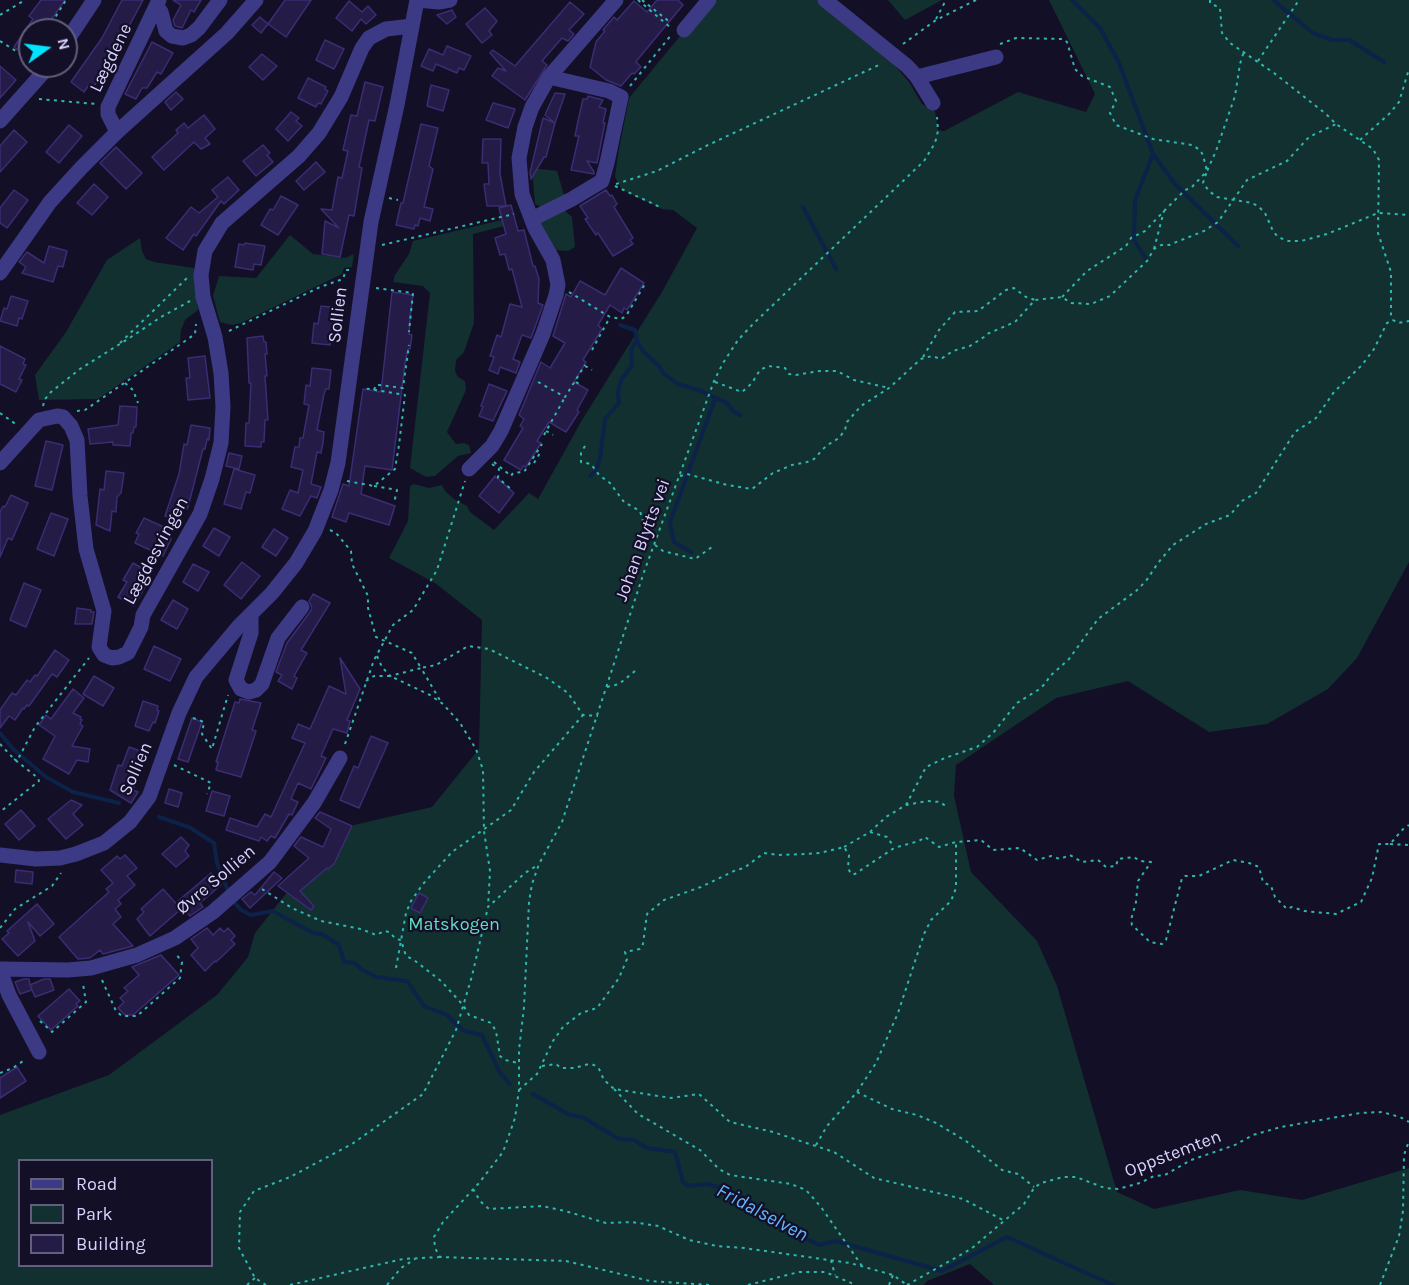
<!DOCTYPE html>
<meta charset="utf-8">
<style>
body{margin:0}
#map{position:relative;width:1409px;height:1285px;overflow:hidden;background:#130f26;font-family:Karla,sans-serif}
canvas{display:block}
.legend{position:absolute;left:18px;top:1159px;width:195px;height:108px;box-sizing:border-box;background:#130f26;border:2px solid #625e7d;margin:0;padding:8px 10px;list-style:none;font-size:18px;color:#d9d4ff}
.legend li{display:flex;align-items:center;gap:12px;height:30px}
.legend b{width:30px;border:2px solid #625e7d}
.north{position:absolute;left:18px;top:18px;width:60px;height:60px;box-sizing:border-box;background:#130f26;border:2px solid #625e7d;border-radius:50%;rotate:76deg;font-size:16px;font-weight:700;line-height:24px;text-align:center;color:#d9d4ff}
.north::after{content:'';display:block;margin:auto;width:21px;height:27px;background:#00e5ff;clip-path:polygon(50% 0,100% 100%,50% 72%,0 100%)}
</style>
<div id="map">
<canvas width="1409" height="1285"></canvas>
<ul class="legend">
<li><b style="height:8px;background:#3d3a85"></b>Road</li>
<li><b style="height:16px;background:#12302f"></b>Park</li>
<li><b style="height:16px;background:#241b47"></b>Building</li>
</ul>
<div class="north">N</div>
</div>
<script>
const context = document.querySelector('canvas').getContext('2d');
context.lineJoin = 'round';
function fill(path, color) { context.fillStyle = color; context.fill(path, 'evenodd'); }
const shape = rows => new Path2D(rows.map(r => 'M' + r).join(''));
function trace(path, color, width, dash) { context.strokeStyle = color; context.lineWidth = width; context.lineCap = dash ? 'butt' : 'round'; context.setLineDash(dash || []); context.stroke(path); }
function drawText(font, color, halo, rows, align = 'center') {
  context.font = font + ' Karla,sans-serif'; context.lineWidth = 4.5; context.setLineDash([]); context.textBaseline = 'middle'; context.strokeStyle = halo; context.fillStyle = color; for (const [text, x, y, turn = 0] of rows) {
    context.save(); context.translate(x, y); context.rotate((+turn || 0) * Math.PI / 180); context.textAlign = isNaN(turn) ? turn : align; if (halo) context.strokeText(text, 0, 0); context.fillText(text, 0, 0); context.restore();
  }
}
fill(shape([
 [717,0,817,0,891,61,909,82,922,104,935,111,938,130,944,131,1018,92,1086,112,1095,94,1049,0,1409,0,1409,562,1357,658,1328,689,1267,724,1209,732,1128,681,1056,698,956,765,954,796,971,872,1037,941,1057,986,1117,1192,1154,1209,1240,1190,1302,1200,1409,1168,1409,1285,994,1285,970,1264,927,1281,924,1285,0,1285,0,1115,109,1075,217,995,248,957,255,933,296,881,354,825,432,807,479,749,482,620,435,583,389,558,408,521,410,486,414,484,429,488,442,485,445,491,454,499,467,506,470,512,494,530,529,493,538,499,582,420,662,292,697,228,673,210,662,209,622,190,615,177,618,154,629,98,681,35,685,36],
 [20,1160,212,1160,212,1266,20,1266],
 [888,0,942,0,905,20],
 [532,168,557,171,564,195,556,199,557,203,545,209,535,204],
 [562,208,572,217,575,247,568,251,552,250,539,219],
 [502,220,504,226,473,234,474,323,464,352,456,360,455,371,458,377,465,381,466,390,447,432,456,444,464,443,469,445,471,453,458,456,435,476,426,477,410,468,430,293,423,286,393,282,395,275,409,254,413,241],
 [290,235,313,254,345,258,354,254,352,267,344,268,342,274,241,323,232,325,220,322,213,296,219,276,256,278],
 [140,238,142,251,146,259,154,262,194,268,198,310,185,320,181,330,180,342,98,399,39,400,35,375,66,332,107,260]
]), '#12302f');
trace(shape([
 [1072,0,1100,28,1119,63,1153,154,1175,184,1238,246],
 [1273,0,1313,33,1332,40,1349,40,1384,62],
 [803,207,836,269],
 [1146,259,1134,240,1135,200,1153,154],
 [637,341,643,351,659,366,663,373,678,384,701,391,727,403,733,411,740,415],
 [590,476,596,471,600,458,605,419,619,403,618,392,621,380,632,365,631,350,637,340,635,330,620,325],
 [691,552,674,542,670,522,715,399],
 [0,733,13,749,46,777,73,792,119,803],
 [159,817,189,827,214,843,217,863,228,891],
 [234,902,241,910,251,915,273,911,313,933,322,934,339,945,344,962,355,963,361,969,376,977,407,981,424,1006,447,1015,464,1031,482,1035,500,1073,510,1084],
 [533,1094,568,1114,584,1118,619,1139,634,1140,647,1148,675,1152,683,1182,688,1186,706,1184,727,1189,748,1200,800,1236,819,1245,836,1241,942,1271,1007,1237,1113,1285]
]), '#0c2248', 4);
const building = shape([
 [41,0,65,0,44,30,30,30,30,59,14,47,33,19,29,16,41,0],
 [122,0,143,0,127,30,125,29,121,36,119,35,109,51,111,53,107,59,111,61,106,68,108,69,92,88,89,85,84,92,71,82,102,38,122,0],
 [173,0,201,0,194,12,191,10,182,28,175,26,173,20,181,5,173,0],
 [285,0,311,0,286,37,268,24,285,0],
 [657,0,678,0,683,5,638,59,636,62,641,67,634,74,632,73,621,86,606,80,590,67,596,42,605,31,603,30,614,17,617,20,634,1,647,12,657,0],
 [349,1,362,12,368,6,376,15,366,24,361,19,352,31,336,18,349,1],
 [570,2,584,14,569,30,574,34,568,41,562,38,542,61,547,65,525,100,492,76,498,68,506,71,490,53,493,50,515,66,570,2],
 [485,8,497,21,489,31,492,35,482,43,466,24,485,8],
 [452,10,456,17,447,24,437,15,452,10],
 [260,17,268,24,261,33,252,25,260,17],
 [325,40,344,49,334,69,316,60,325,40],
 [152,42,173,53,161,74,157,72,147,88,142,88,136,99,125,94,152,42],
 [447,46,471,56,464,70,459,68,457,73,436,64,433,71,421,66,429,49,443,55,447,46],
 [262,54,277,66,263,80,249,67,262,54],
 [0,66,16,80,0,98,0,66],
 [308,78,326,87,325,89,328,91,321,104,318,103,316,107,298,98,308,78],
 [365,82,383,87,375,121,369,120,359,167,362,168,354,216,349,215,340,257,322,254,325,221,339,228,321,209,332,210,338,177,342,178,348,151,343,150,351,115,357,116,365,82],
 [431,85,449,90,443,111,427,106,431,85],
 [176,92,183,99,171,110,165,102,176,92],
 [555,93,565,94,555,123,545,115,555,93],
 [588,96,603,100,599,107,606,109,603,123,605,123,597,163,587,161,594,172,594,174,571,170,579,136,575,136,577,126,583,99,587,99,588,96],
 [493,103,515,109,508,128,486,120,493,103],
 [291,112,299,118,296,121,302,126,288,141,276,129,291,112],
 [204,115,215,129,205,138,210,144,201,149,194,142,164,170,152,157,178,133,176,130,184,123,188,128,204,115],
 [543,118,555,123,546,157,544,157,531,179,530,173,543,118],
 [421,124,438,128,429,166,433,169,424,207,433,209,430,221,420,218,418,226,415,225,414,229,396,225,401,203,403,203,421,124],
 [69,125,82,136,59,163,46,152,69,125],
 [14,130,27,142,0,172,0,146,14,130],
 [483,139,501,139,500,174,506,206,487,206,484,184,489,184,488,163,482,163,483,139],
 [263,145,270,153,267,155,273,162,256,176,243,161,263,145],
 [116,147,142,173,126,189,100,163,116,147],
 [316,162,325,172,304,190,296,181,316,162],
 [228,177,239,190,224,204,221,201,196,236,194,234,183,250,166,238,191,207,199,213,218,197,212,190,228,177],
 [94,184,108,197,92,215,77,203,94,184],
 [14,190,28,200,7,228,0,223,0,208,14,190],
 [606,190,610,196,612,195,617,204,614,207,633,238,630,240,633,244,613,256,598,233,596,235,585,219,588,218,580,206,606,190],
 [281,196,298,205,278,235,261,225,270,209,273,210,281,196],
 [511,205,518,231,524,230,533,266,535,266,539,279,538,303,543,305,531,338,522,335,513,359,520,362,516,373,500,367,498,374,489,370,494,357,490,356,497,335,501,337,510,304,522,307,512,269,509,270,505,254,500,255,495,238,506,234,499,208,511,205],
 [245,243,265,246,261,265,254,264,253,270,235,267,239,244,244,245,245,243],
 [49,246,67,251,63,267,58,266,53,282,22,273,26,267,19,262,27,252,44,263,49,246],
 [621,268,644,283,627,310,624,308,622,313,610,305,598,325,602,329,583,360,586,362,574,382,588,390,577,410,579,412,566,432,549,422,537,441,541,443,526,467,523,466,521,470,504,460,523,428,520,426,524,419,519,415,541,362,550,368,565,343,553,336,566,294,571,297,580,281,605,295,621,268],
 [392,292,413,295,410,317,409,334,412,335,410,349,408,349,405,363,392,470,365,466,361,494,395,506,389,525,349,513,346,522,332,517,343,484,349,486,363,389,381,392,392,292],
 [11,296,28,301,22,319,19,318,17,326,0,321,4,308,7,309,11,296],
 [321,306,339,308,337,328,334,327,330,345,312,343,314,323,318,324,321,306],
 [263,336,264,342,266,342,267,354,265,354,267,376,265,376,268,420,265,420,264,442,261,442,261,447,245,446,246,423,249,423,251,383,249,383,247,338,263,336],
 [0,346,25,359,23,364,26,365,19,379,22,380,16,392,0,384,0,346],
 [205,356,210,398,188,400,186,378,190,378,188,358,205,356],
 [312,368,331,370,329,389,326,389,324,394,317,430,324,432,323,443,321,453,317,452,311,484,321,487,317,498,311,496,300,516,282,509,290,490,298,493,303,470,291,467,295,447,299,447,300,438,303,438,309,405,304,404,306,385,310,386,312,368],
 [489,384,507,391,493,421,479,416,483,407,481,406,489,384],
 [120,406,137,407,136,427,134,427,133,433,131,433,130,446,113,445,113,442,90,444,88,429,118,425,120,406],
 [191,425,210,428,209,440,207,439,205,449,203,449,188,507,187,509,184,508,183,512,177,511,175,519,165,516,179,474,184,444,187,445,191,425],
 [46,441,63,445,52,490,35,486,46,441],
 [229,453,242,456,239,469,226,466,229,453],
 [234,469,255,475,250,493,246,492,241,509,224,504,234,469],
 [106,471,124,473,121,493,117,497,116,512,112,511,110,531,96,525,100,489,104,490,106,471],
 [495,476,514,493,499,513,479,496,495,476],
 [11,495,28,503,12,540,8,538,0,557,0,512,3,506,5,507,11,495],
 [51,513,68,519,54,556,37,549,51,513],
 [144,518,166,528,164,536,171,539,163,556,135,543,139,534,136,533,144,518],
 [214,528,230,537,219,556,203,546,214,528],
 [274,529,288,538,276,556,262,547,274,529],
 [242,562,260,576,241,599,224,585,242,562],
 [133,563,149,572,143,583,145,587,134,606,118,597,127,582,123,580,133,563],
 [193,564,209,572,198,591,183,582,193,564],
 [24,583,41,590,26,627,10,620,24,583],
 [313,594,330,603,301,650,307,653,294,676,297,678,292,689,278,681,282,675,276,672,287,643,310,612,312,608,309,601,313,594],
 [173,600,188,609,177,629,161,620,173,600],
 [77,608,91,610,91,612,94,612,92,624,75,624,77,608],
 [154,646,181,659,170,681,144,669,154,646],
 [55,650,69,660,57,677,52,674,29,706,27,705,24,709,23,708,15,720,9,716,0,728,0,710,12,693,16,695,27,680,30,682,35,675,37,676,55,650],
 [340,658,360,689,347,720,350,721,347,733,333,729,321,756,326,758,311,789,298,783,291,799,298,802,292,815,289,814,275,838,271,836,267,841,261,837,259,841,226,830,230,818,257,827,265,814,271,817,305,743,292,738,298,724,310,729,329,686,346,694,340,658],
 [94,676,114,688,103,706,83,694,94,676],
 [73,689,84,698,73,713,81,717,80,719,82,720,80,724,83,726,72,746,90,749,88,762,77,760,69,774,43,759,55,736,39,725,46,715,51,719,73,689],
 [240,699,261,703,252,730,256,731,241,777,216,770,218,762,216,762,235,702,239,703,240,699],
 [143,701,158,706,157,710,159,711,155,723,153,722,149,731,135,726,143,701],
 [192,718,202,722,188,762,178,759,192,718],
 [371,736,388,743,359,808,340,800,354,766,358,768,371,736],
 [129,747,146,753,133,790,138,792,131,803,110,790,118,765,122,766,129,747],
 [169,789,182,793,178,807,165,803,169,789],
 [212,791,230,796,224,816,206,811,212,791],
 [71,800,82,805,73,814,83,825,66,839,48,819,71,800],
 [21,810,35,826,19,840,5,824,21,810],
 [320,812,352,826,334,864,328,869,327,868,300,891,314,906,311,910,278,886,309,858,294,846,301,837,323,847,331,829,315,818,320,812],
 [181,837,189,845,185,851,189,856,176,867,162,854,181,837],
 [125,855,137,868,127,876,135,885,118,900,121,904,115,909,121,917,113,924,133,946,103,954,100,950,90,958,78,959,59,937,109,892,106,889,113,883,101,870,117,856,120,859,125,855],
 [16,870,33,872,32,884,15,882,16,870],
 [274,872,282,878,250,908,242,899,251,892,255,895,274,872],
 [211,873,221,885,200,903,203,907,190,916,178,901,211,873],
 [163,889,181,909,150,936,137,919,144,912,141,909,163,889],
 [419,893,428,898,420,913,411,908,419,893],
 [37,904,54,924,40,936,28,922,35,941,18,956,2,939,9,933,7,931,37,904],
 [207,928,213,935,220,928,224,932,228,928,235,936,231,940,235,944,216,962,215,961,205,971,191,955,198,948,191,939,207,928],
 [161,955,179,975,133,1015,125,1015,118,1008,124,1002,120,998,128,991,124,988,139,975,132,967,161,955],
 [24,979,29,979,30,985,44,979,50,979,54,990,35,997,30,985,32,990,20,994,15,982,24,979],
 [69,989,80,1001,76,1004,78,1006,51,1030,38,1016,69,989],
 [17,1067,26,1081,0,1098,0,1078,17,1067]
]);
fill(building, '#241b47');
trace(building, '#3b2d73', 1.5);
trace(shape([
 [638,0,671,28],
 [642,0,671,23],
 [1210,0,1210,3,1220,8,1222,33,1230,43,1274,73,1326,114,1336,124,1373,149,1379,160,1378,233,1391,272,1391,315,1393,320,1398,323,1409,321],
 [0,15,25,0],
 [936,19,946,0],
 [52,30,51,24,66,0],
 [0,41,30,60],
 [903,44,936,20,976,0],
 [1000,44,1016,38,1063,39,1067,42,1075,69,1082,76,1110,87,1116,101,1110,113,1116,125,1153,139,1192,145,1200,150,1203,155,1207,171,1203,183,1209,191,1217,197,1252,203,1258,206,1265,213,1273,231,1278,237,1288,241,1301,241,1327,234,1378,213,1409,215],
 [1258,61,1299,0],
 [630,86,672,34],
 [39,99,96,104],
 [1360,140,1390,113,1399,102,1409,69],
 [616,184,657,171,706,146,881,64],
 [615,186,662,208],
 [389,198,398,200],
 [382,245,514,214],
 [1154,249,1164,211],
 [376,288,413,293,409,332],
 [569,292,610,317,621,319,626,316,645,284],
 [1062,297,1087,271,1126,246,1131,238,1145,231,1165,210,1185,190,1191,188,1207,171,1216,151,1235,96,1240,64,1244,51],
 [229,331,320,287,343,279,346,270,352,270],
 [120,343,187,278],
 [592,350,610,317],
 [923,357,939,330,955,312,978,311,1006,290,1014,288,1026,297,1035,300],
 [585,366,592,370],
 [538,382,565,397,585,365],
 [576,382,582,386],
 [715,382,742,392,752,383,760,370,768,366,785,368,789,374,796,375,820,371,837,371,854,380,889,388],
 [125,383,133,390,138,403],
 [374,390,376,385,379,385,403,388,409,345],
 [43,406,45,399,51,392,80,369,131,337,161,317,190,301],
 [77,411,85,410,188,339,195,334,196,324],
 [0,413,17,425],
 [546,431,553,435],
 [544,435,565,397],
 [585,446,581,453,581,462,591,464,599,475,610,483,624,502,640,511,647,536,658,537],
 [494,462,511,476,513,473,524,472,542,444],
 [534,463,540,453],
 [492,464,499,469,498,478,511,489],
 [680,476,687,474,727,485,752,489,773,473,792,465,807,462,814,459,826,446,839,438,845,430,847,422,861,406,889,388,921,359,932,356,941,359,953,351,970,346,984,337,987,334,1015,322,1035,300,1062,297,1071,303,1091,304,1110,296,1147,261,1154,249,1161,245,1169,245,1204,231,1218,222,1247,180,1287,161,1309,137,1336,124],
 [347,481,374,486,395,469,399,445,405,395,363,388],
 [374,486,397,490,394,503],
 [330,530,336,533,351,551,352,564,368,596,368,608,376,637,412,653,421,668,436,665,468,646,489,649,547,678,568,693,583,715,598,716],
 [655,545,663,551,695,559,712,547],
 [377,656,382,667,390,676,421,668,441,702],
 [366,681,374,676,390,676,430,695,443,704,460,723,476,749,483,770,484,831,490,871,488,907,525,873,538,865],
 [607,687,619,684,635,671],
 [193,718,204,722,202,734,212,749,228,695],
 [0,744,14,759,38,778,39,781,0,812],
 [345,744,374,660,393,625,413,610,437,570,465,481],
 [14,759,17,761,35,727,89,658],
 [174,765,211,783,207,794],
 [906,805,926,767,945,758,977,747,993,733,1017,703,1038,690,1045,684,1050,676,1069,659,1098,619,1136,591,1146,581,1158,563,1173,545,1206,524,1230,515,1242,501,1256,493,1295,432,1316,418,1334,392,1362,365,1374,349,1387,323,1393,320],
 [870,832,887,837,894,847],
 [1390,844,1409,845],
 [844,847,870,832,886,817,906,805,927,801,940,802,947,807],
 [262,889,292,908,321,921,361,929,376,935,385,931,389,932,396,939,401,940,406,956,414,960,441,981,463,1005,469,1015,491,1023,496,1031,500,1056,505,1060,518,1063],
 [0,928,15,909,52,886,61,873],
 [396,968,406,913,411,901,423,884,452,852,511,810,534,772,583,715],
 [102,980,116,1011,122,1016,137,1016,180,978,182,962,176,954],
 [40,1021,52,1032,86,1002,83,984],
 [542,1066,556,1064,561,1068,574,1068,589,1064,594,1065,599,1069,604,1080,614,1089,671,1098,699,1094,730,1122,773,1132,834,1152,874,1178,963,1199,1003,1220],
 [0,1073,13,1068,26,1059],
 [614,1089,638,1114,700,1150,719,1169,730,1175,791,1184,806,1190,821,1207,862,1266],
 [519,1090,537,1074,553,1041,563,1027,581,1013,597,1008,619,978,627,959,625,952,640,949,643,944,647,914,664,900,701,887,736,870,744,868,764,853,778,855,805,854,820,853,844,847,849,855,848,868,851,874,855,874,894,848,919,841,925,837,939,847,956,842,981,840,993,850,1020,848,1037,860,1051,856,1060,859,1070,855,1082,862,1098,860,1106,867,1116,866,1118,859,1134,857,1140,861,1151,862,1138,881,1136,902,1131,920,1132,925,1150,942,1162,944,1166,940,1182,878,1185,876,1199,876,1233,860,1249,863,1259,867,1263,882,1271,886,1275,897,1287,909,1292,907,1304,911,1336,914,1361,902,1372,878,1379,844,1390,844,1404,828,1409,825],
 [857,1092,892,1109,917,1115,936,1123,966,1141,1002,1170,1018,1174,1034,1187],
 [816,1145,827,1126,857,1092,876,1063,898,1013,924,934,931,920,951,901,956,888,956,842],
 [473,1189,480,1201,489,1209,542,1206,565,1211,606,1223,632,1222,658,1226,689,1240,717,1246,744,1248,850,1263,893,1275,907,1285],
 [831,1260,835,1275],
 [247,1285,255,1278],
 [266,1285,255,1278,239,1248,240,1212,254,1191,290,1177,352,1144,423,1094,456,1030,472,976,488,907],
 [290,1285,403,1259,440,1257],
 [387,1285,401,1268,415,1259],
 [709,1285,650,1281,566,1261,440,1257,435,1248,434,1237,443,1222,479,1183,503,1152,515,1118,519,1090,519,1050,524,1007,529,902,532,884,539,864,562,822,644,572,714,381,723,363,738,340,753,324,924,161,935,143,938,131,937,117],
 [748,1285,799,1272,825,1272,856,1285],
 [889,1285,893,1275],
 [907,1285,971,1249,1024,1204,1034,1188,1041,1183,1063,1177,1076,1177,1105,1188,1118,1189,1140,1183,1154,1176,1165,1175,1191,1160,1235,1145,1253,1135,1281,1127,1360,1113,1382,1112,1400,1117,1409,1122],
 [1380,1285,1399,1236,1403,1211,1404,1155,1409,1141]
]), '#2fb8b0', 2, [3, 4.5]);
trace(shape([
 [417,0,439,2,450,0],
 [825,0,907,66,917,77,933,103],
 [157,7,161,12,166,31,172,36,183,38,191,35,199,28,220,0],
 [684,30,709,0],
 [66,42,94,0],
 [917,77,996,57],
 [0,121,49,66],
 [117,132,108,114,108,107,159,0],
 [532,219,572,199,602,181,607,163,621,97,609,91,549,77],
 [0,273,50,202,82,167,117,132,227,33,256,0],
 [0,463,39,420,57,416,63,417,71,426,77,440,80,496,86,549,104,611,99,647,104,655,112,658,119,657,128,653,141,627,143,615,200,514,212,479,221,443,223,407,221,373,215,337,203,297,201,275,205,251,222,223,299,156,319,133,341,97,362,48,369,38,386,29,412,26],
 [469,469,492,446,501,431,543,334,556,295,558,285,553,260,535,228,522,194,519,158,525,127,532,107,549,77,616,0],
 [251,614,251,633,236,680,241,689,249,692,256,690,262,684,278,638,302,607],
 [0,855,36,859,60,858,76,854,104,843,130,822,149,797,179,713,196,677,239,626,272,593,296,563,315,531,331,490,338,463,371,222,397,105,417,0],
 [0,969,68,970,91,968,137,955,175,938,213,912,270,862,314,803,340,758],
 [0,970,9,995,39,1052]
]), '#3d3a85', 15);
drawText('18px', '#d9d4ff', '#130f26', [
 ["Lægdene",111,58,-64],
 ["Sollien",338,315,-83],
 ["Johan Blytts vei",643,540,-70],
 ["Lægdesvingen",156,551,-62],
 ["Sollien",136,769,-66],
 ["Øvre Sollien",216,880,-40],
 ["Oppstemten",1173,1154,-21]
]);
drawText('18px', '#5fe0c0', '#130f26', [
 ["Matskogen",454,925]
]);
drawText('italic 20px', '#62b6ff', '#130f26', [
 ["Fridalselven",762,1213,28]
]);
</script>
